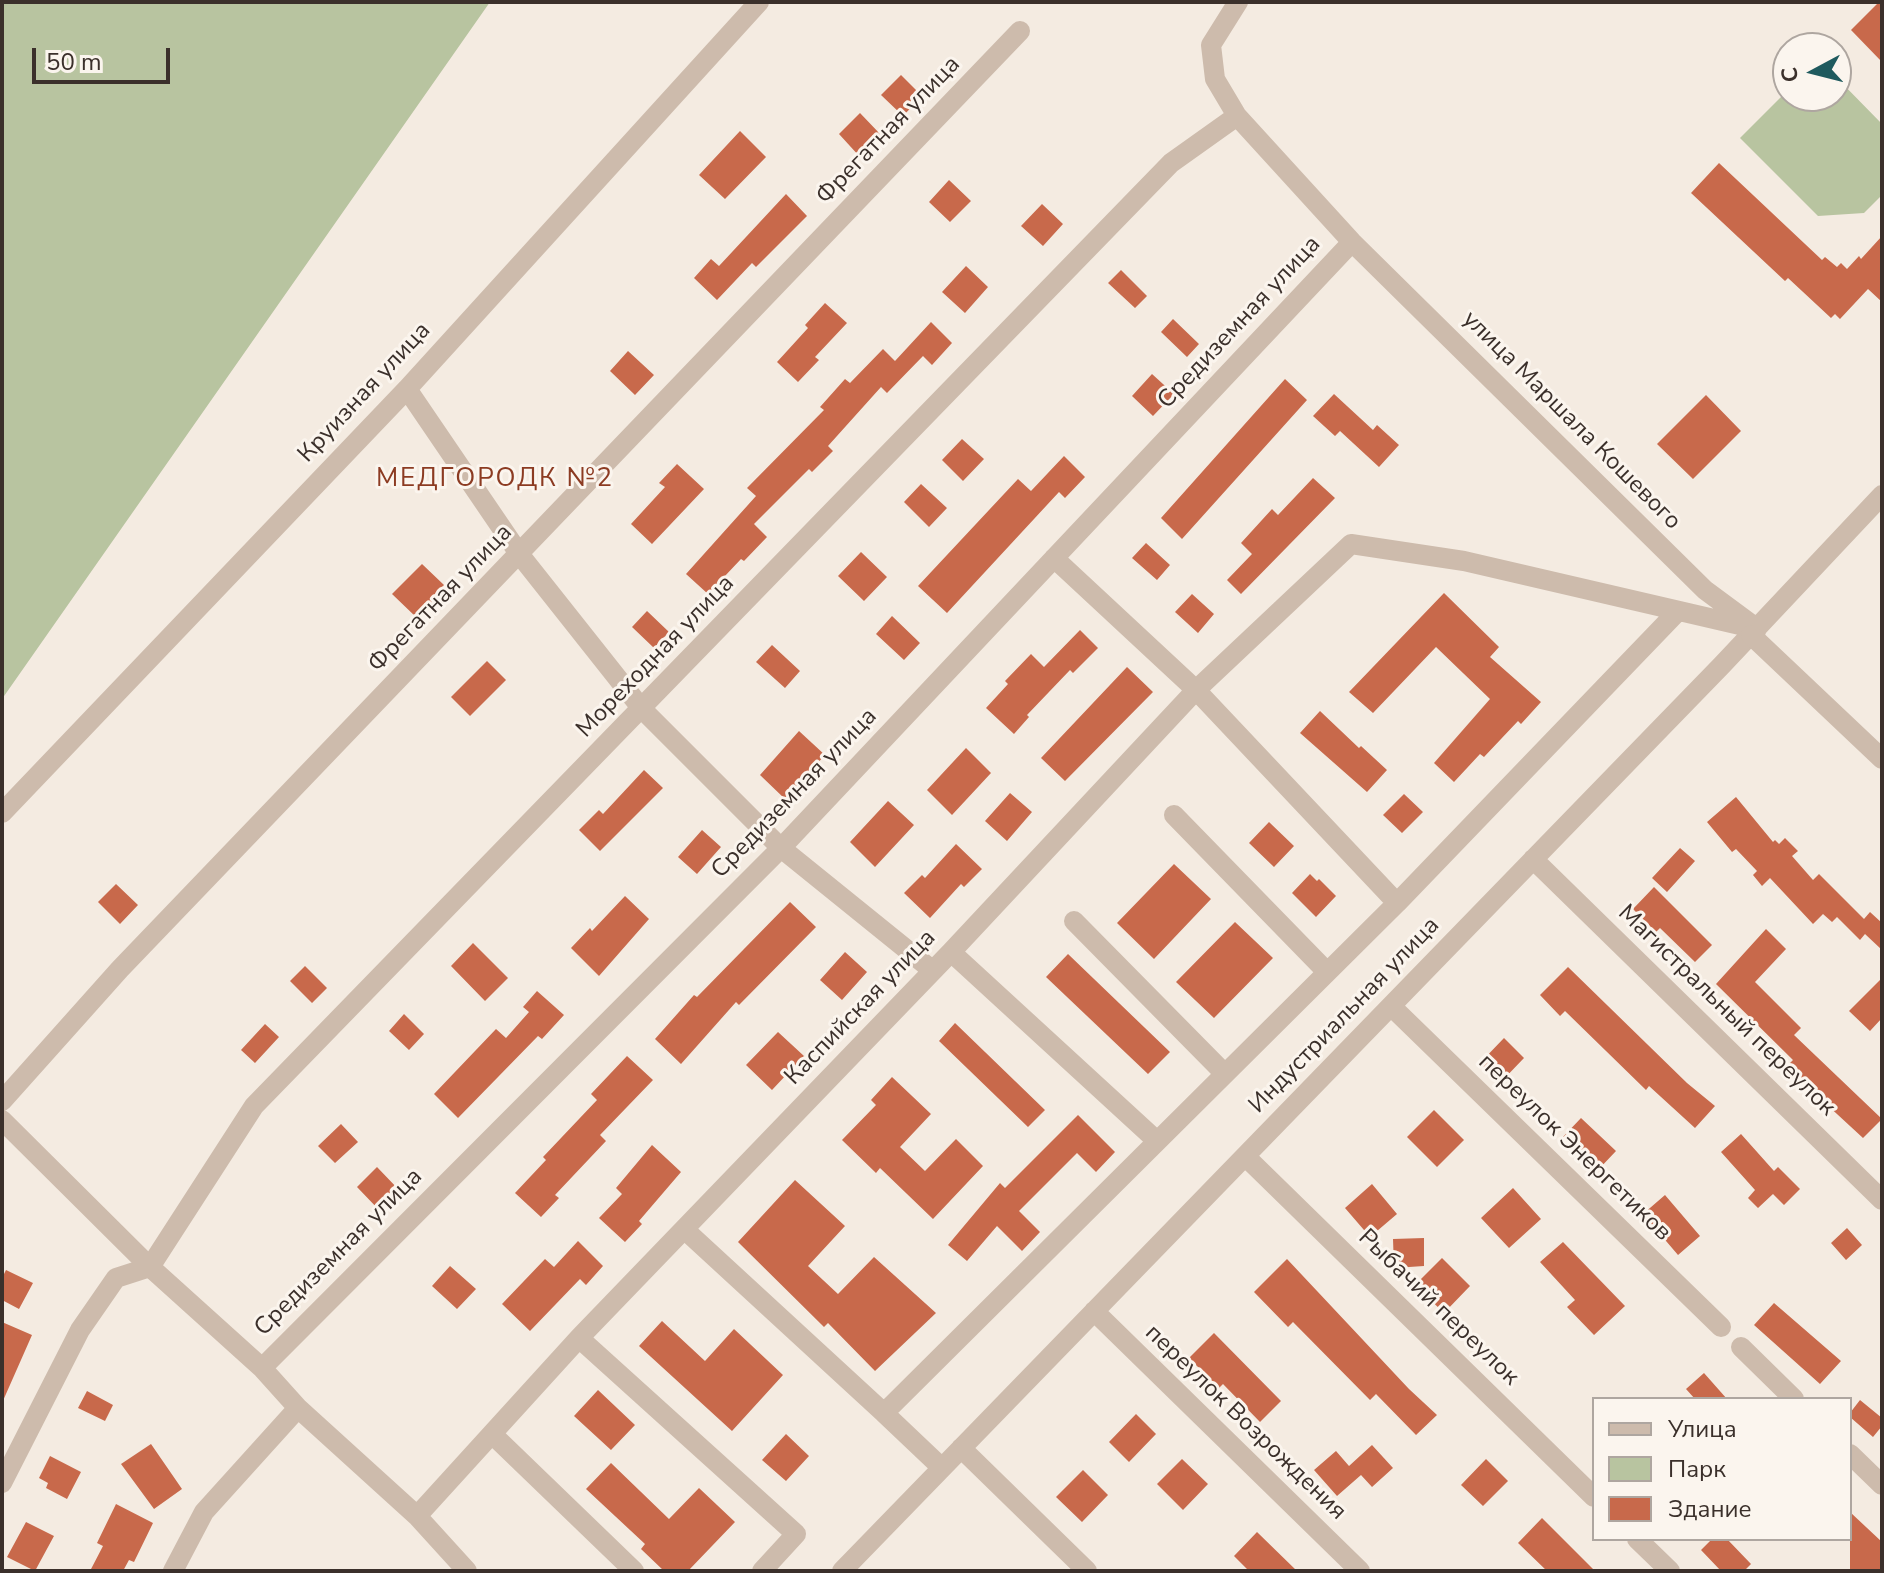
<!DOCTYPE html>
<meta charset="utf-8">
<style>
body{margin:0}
#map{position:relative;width:1884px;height:1573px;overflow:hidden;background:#f4ebe1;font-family:"Nunito Sans",sans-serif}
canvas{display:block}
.frame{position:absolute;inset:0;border:4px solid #3b302b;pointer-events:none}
.legend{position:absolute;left:1592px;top:1397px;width:260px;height:144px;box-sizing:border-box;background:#fbf5ee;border:2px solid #aea6a0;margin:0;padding:10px 14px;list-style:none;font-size:24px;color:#3b302b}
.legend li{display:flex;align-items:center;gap:16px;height:40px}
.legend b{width:40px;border:2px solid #aea6a0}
.north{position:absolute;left:1772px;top:32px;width:80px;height:80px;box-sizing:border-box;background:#fbf5ee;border:2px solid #aea6a0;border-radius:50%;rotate:263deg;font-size:22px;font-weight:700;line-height:32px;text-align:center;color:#3b302b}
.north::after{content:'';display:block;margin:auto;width:28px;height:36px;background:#1f5a5e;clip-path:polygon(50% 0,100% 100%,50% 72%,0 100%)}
.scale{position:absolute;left:32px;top:48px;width:138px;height:36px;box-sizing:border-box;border:4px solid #3b302b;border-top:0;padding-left:10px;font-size:24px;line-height:28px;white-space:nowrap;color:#3b302b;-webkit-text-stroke:6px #fbf5ee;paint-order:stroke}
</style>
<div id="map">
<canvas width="1884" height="1573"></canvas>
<div class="frame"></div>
<ul class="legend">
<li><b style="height:10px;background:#cdbbac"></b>Улица</li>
<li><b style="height:22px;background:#b8c4a0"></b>Парк</li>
<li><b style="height:22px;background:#c8694b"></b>Здание</li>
</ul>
<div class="north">С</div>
<div class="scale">50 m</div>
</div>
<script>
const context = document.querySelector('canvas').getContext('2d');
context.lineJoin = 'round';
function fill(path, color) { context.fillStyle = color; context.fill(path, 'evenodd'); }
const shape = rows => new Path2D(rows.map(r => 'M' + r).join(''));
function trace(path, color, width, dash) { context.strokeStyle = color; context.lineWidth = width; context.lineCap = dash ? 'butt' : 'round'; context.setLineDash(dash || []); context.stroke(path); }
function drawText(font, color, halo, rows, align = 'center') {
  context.font = font + ' "Nunito Sans",sans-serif'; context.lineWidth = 6; context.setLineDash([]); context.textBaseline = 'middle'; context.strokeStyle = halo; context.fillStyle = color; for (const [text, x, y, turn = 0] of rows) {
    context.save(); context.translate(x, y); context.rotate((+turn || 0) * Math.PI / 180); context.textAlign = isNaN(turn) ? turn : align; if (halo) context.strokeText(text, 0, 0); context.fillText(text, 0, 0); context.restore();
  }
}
fill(shape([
 [2,2,490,2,2,699],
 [1836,77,1882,124,1882,195,1864,213,1818,216,1740,138,1788,90,1788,96,1836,96]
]), '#b8c4a0');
fill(shape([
 [1879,2,1882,2,1882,62,1851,30],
 [901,75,922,96,903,116,881,95],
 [860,113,882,136,860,157,839,134],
 [740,131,766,157,725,199,699,175],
 [1719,163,1822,260,1825,257,1837,267,1841,263,1847,269,1859,256,1861,259,1882,236,1882,302,1868,289,1840,319,1835,314,1831,318,1788,278,1785,281,1691,193],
 [949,180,971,201,950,222,929,202],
 [786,194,807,216,756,267,752,263,717,300,694,278,711,259,719,266],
 [1042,204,1063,224,1043,246,1021,226],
 [966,266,988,287,965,313,942,292],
 [1121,270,1147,296,1135,308,1108,283],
 [825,303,847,323,815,357,819,360,798,382,777,362,808,328,805,325],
 [1173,319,1199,344,1187,357,1161,332],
 [931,322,952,343,932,365,923,356,887,393,881,387,828,446,833,451,812,472,809,469,754,524,767,537,744,561,741,559,708,594,686,574,756,496,747,488,824,410,820,407,845,379,850,383,883,349,895,361],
 [628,351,654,375,635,395,610,371],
 [1152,374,1174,394,1153,416,1132,396],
 [1285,379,1307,400,1182,539,1161,518],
 [1334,394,1373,430,1377,425,1399,445,1379,467,1340,431,1335,436,1313,416],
 [1706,395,1741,431,1693,479,1657,444],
 [962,439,984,459,963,481,942,460],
 [1064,456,1085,477,1065,498,1059,492,947,613,918,586,1018,479,1031,491],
 [677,464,704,489,652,544,631,524,665,487,659,483],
 [1313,478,1335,498,1241,594,1227,580,1252,554,1241,543,1272,509,1278,515],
 [921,484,947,508,929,527,904,502],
 [1146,543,1170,565,1157,580,1132,558],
 [861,552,887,577,864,601,838,576],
 [422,564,444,585,433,596,435,599,417,618,392,594],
 [1444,593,1499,647,1490,657,1541,702,1521,724,1518,721,1484,757,1480,754,1454,782,1434,763,1490,699,1436,647,1373,713,1349,692],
 [1192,594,1214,614,1198,633,1175,612],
 [647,611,669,632,654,648,632,627],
 [892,616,920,643,904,660,876,634],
 [1080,630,1098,648,1073,673,1070,670,1027,715,1029,717,1014,734,986,708,1008,684,1005,681,1031,654,1044,667],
 [772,645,800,671,785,688,756,662],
 [487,661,506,680,470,716,451,697],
 [1127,667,1153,692,1065,781,1041,758],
 [1320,711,1359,748,1361,746,1387,770,1367,792,1300,733],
 [799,731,825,755,785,799,760,775],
 [966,748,991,773,952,815,927,790],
 [644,770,663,788,600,851,579,830,599,810,603,814],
 [1010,793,1032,812,1007,841,985,821],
 [1404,794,1423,812,1402,833,1383,815],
 [1736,797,1773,842,1775,840,1779,844,1785,838,1798,851,1792,856,1813,880,1819,874,1864,919,1870,912,1882,923,1882,950,1865,934,1860,940,1837,917,1832,922,1823,914,1813,924,1770,878,1762,886,1753,875,1757,871,1736,849,1732,852,1707,822],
 [888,801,914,825,875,867,850,842],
 [1269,822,1294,846,1274,867,1249,843],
 [702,830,721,847,697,874,678,857],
 [956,844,982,869,964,887,961,884,930,918,904,893,922,875,925,878],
 [1680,848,1695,861,1667,892,1652,878],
 [1174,864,1211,899,1154,959,1117,923],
 [1310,874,1317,881,1319,879,1336,896,1316,917,1292,893],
 [116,884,138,905,120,924,98,902],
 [1654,887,1712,945,1695,962,1660,928,1656,932,1633,909],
 [625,896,649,919,599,976,571,948,590,928,592,931],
 [790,902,816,927,739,1005,736,1002,681,1064,655,1039,694,995,697,997],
 [1235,922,1273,958,1214,1018,1176,982],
 [1766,929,1786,949,1755,982,1801,1028,1794,1035,1882,1119,1863,1138,1786,1067,1793,1060,1716,984],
 [473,943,508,978,485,1001,451,966],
 [845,952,867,972,842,1000,820,980],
 [1068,954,1170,1052,1148,1074,1046,977],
 [305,966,327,988,312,1003,290,981],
 [1568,967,1687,1083,1715,1106,1695,1128,1649,1086,1646,1090,1565,1011,1560,1016,1540,995],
 [1882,978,1882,1018,1870,1031,1849,1011],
 [537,991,564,1015,542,1039,538,1036,458,1118,434,1094,496,1029,506,1038,529,1012,523,1007],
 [404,1014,424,1034,409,1050,389,1031],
 [955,1023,1045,1110,1028,1127,939,1041],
 [265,1024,279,1037,255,1063,241,1050],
 [778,1032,804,1056,772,1090,746,1065],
 [1504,1038,1524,1058,1500,1083,1480,1063],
 [627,1056,653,1080,600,1135,606,1141,555,1195,559,1198,541,1217,515,1193,546,1160,543,1157,597,1100,591,1094],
 [892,1077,931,1114,900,1147,925,1171,956,1139,983,1166,933,1219,880,1168,876,1173,842,1140,876,1105,871,1100],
 [1434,1110,1464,1140,1437,1167,1407,1137],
 [1078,1115,1115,1152,1096,1172,1077,1153,1019,1211,1040,1232,1022,1251,997,1226,967,1261,948,1245,1000,1183,1005,1188],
 [1581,1118,1616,1151,1598,1170,1562,1138],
 [341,1124,358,1142,335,1163,318,1146],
 [1741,1134,1774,1171,1778,1167,1800,1189,1784,1205,1773,1194,1758,1208,1748,1198,1755,1190,1721,1152],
 [652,1145,681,1172,639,1221,642,1224,625,1242,599,1218,622,1194,616,1188],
 [377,1167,400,1191,380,1211,357,1187],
 [795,1180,845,1226,808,1266,838,1294,874,1257,936,1313,875,1371,828,1323,824,1327,738,1242],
 [1372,1184,1397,1214,1370,1237,1345,1208],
 [1513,1188,1541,1219,1509,1248,1481,1218],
 [1665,1195,1700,1236,1678,1255,1643,1214],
 [1847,1228,1862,1245,1846,1260,1831,1243],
 [1424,1238,1424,1266,1394,1268,1393,1239],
 [578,1241,603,1266,586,1285,580,1279,530,1331,502,1304,545,1259,554,1267],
 [1563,1242,1625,1306,1594,1335,1567,1307,1575,1300,1540,1262],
 [1442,1258,1470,1286,1444,1313,1415,1285],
 [1287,1259,1409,1389,1437,1415,1416,1435,1376,1394,1370,1400,1293,1322,1288,1327,1254,1292],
 [450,1266,476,1289,457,1309,432,1286],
 [6,1270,33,1283,19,1309,2,1300,2,1278],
 [1774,1303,1841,1361,1820,1384,1754,1325],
 [662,1321,705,1361,734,1329,783,1375,732,1431,639,1346],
 [2,1322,32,1335,2,1403],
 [1214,1333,1281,1401,1260,1422,1223,1384,1219,1388,1189,1358],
 [1704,1373,1727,1399,1695,1399,1686,1389],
 [598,1390,635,1425,611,1450,574,1416],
 [87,1391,113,1405,105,1421,78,1408],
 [1860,1400,1882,1418,1882,1426,1873,1437,1850,1417,1850,1413],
 [1136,1414,1156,1434,1129,1462,1109,1442],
 [786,1434,809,1456,786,1481,762,1460],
 [151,1444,182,1489,154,1509,121,1464],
 [1372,1445,1393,1468,1372,1487,1361,1475,1337,1496,1314,1470,1336,1451,1349,1466],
 [50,1456,81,1472,67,1499,46,1488,48,1483,39,1478],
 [1182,1459,1208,1484,1183,1510,1157,1484],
 [1486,1459,1508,1481,1483,1506,1461,1485],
 [611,1463,669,1519,699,1488,735,1522,688,1571,664,1571,641,1549,645,1544,586,1489],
 [1083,1470,1108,1495,1082,1522,1056,1497],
 [116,1504,153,1523,134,1562,129,1560,123,1571,90,1571,103,1546,97,1543],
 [1850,1512,1882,1542,1882,1571,1850,1571],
 [1542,1518,1595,1571,1547,1571,1518,1543],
 [26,1522,54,1536,35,1571,7,1557],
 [1257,1532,1297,1571,1249,1571,1234,1556],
 [1712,1539,1727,1539,1751,1564,1744,1571,1721,1571,1701,1550]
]), '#c8694b');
trace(shape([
 [1238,2,1211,45,1215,79,1237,116,1352,242,1705,590,1751,624],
 [407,389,520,555,642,709,781,848,932,970],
 [1054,558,1196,690,1397,903,1678,611],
 [2,813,407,389,759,2],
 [1174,815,1327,972],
 [1533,859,1882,1200],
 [1074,921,1225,1074],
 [951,952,1157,1141],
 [1391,1006,1721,1327],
 [2,1101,120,969,1020,31],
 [2,1120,150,1267,262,1368,298,1408,417,1516,467,1571],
 [1245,1156,1594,1497],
 [684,1229,884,1413],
 [1094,1311,1360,1571],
 [579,1338,796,1534,762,1571],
 [1741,1347,1794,1399],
 [262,1368,781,848,1352,242],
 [492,1434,634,1571],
 [961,1448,1087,1571],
 [1850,1454,1882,1485],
 [942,1468,884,1413,1397,903],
 [2,1483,80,1330,116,1278,150,1267,254,1106,1171,163,1237,116],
 [417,1516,579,1338,951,952,1196,690,1351,544,1464,561,1757,629],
 [1637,1539,1670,1571],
 [173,1571,204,1512,298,1408],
 [842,1571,1722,665,1882,495]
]), '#cdbbac', 20);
trace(shape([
 [1751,635,1882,759]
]), '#cdbbac', 20);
drawText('24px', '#3b302b', '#fbf5ee', [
 ["Фрегатная улица",889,131,-46],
 ["Средиземная улица",1240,323,-47],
 ["Круизная улица",365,393,-47],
 ["улица Маршала Кошевого",1571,421,45],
 ["Фрегатная улица",441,599,-46],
 ["Мореходная улица",656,657,-46],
 ["Средиземная улица",795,794,-46],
 ["Каспийская улица",861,1008,-46],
 ["Магистральный переулок",1726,1011,44],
 ["Индустриальная улица",1345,1016,-46],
 ["переулок Энергетиков",1574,1148,44],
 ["Средиземная улица",339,1253,-45],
 ["Рыбачий переулок",1438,1308,44],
 ["переулок Возрождения",1245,1423,44]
]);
context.letterSpacing = '2px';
drawText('26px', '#8c3b22', '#fbf5ee', [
 ["МЕДГОРОДК №2",495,480]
]);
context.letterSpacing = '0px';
</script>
